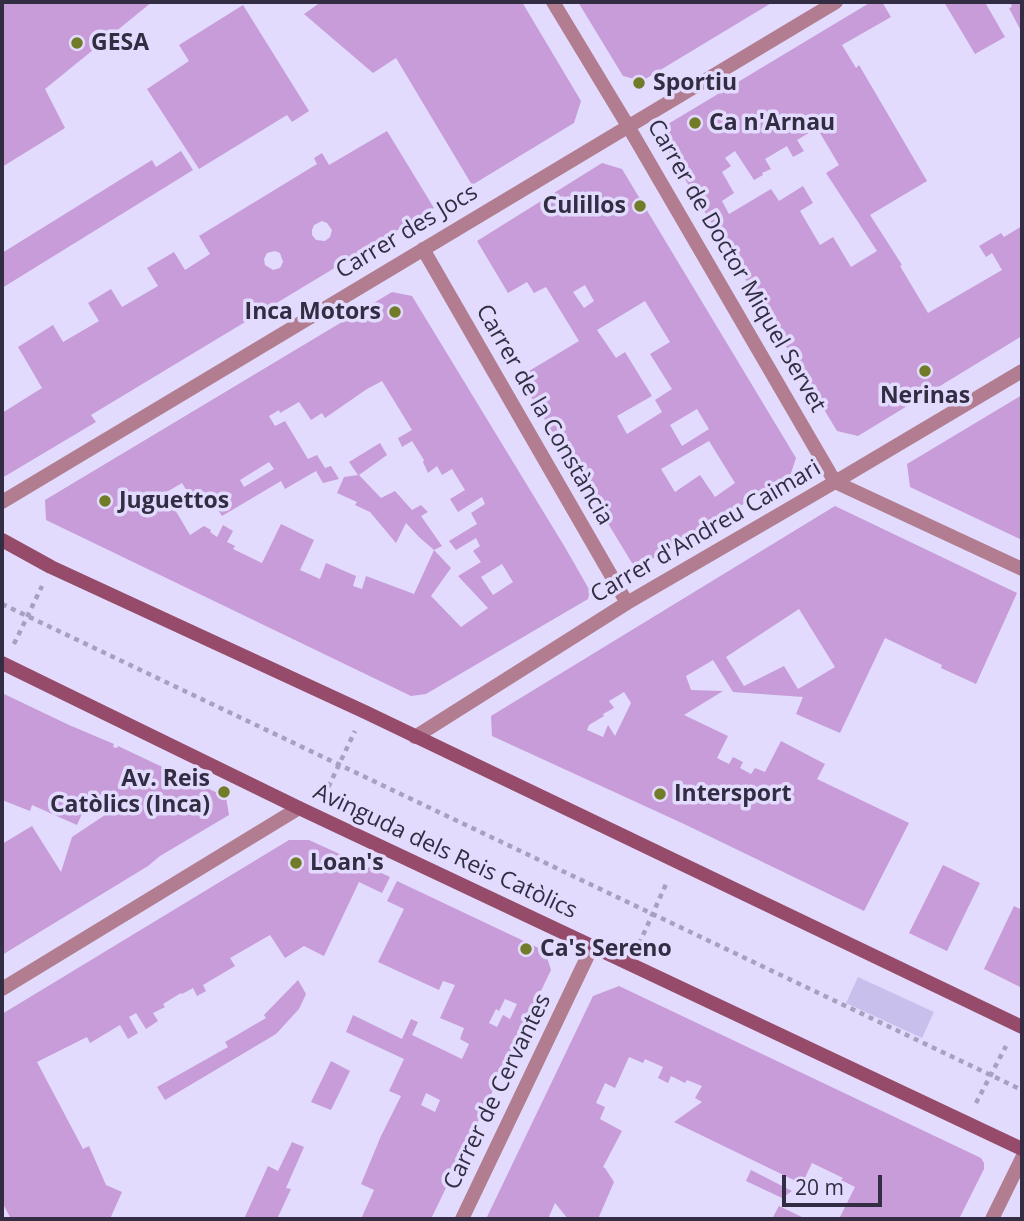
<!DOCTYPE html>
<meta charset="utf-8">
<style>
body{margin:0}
#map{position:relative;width:1024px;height:1221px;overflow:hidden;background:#e2dbfd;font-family:"Open Sans",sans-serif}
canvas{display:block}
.frame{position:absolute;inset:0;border:4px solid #332d43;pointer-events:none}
.scale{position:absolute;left:782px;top:1175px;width:100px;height:32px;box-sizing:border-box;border:4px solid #332d43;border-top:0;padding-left:9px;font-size:21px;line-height:24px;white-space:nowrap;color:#332d43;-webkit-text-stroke:5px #e2dbfd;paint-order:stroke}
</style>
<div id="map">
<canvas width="1024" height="1221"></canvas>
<div class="frame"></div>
<div class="scale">20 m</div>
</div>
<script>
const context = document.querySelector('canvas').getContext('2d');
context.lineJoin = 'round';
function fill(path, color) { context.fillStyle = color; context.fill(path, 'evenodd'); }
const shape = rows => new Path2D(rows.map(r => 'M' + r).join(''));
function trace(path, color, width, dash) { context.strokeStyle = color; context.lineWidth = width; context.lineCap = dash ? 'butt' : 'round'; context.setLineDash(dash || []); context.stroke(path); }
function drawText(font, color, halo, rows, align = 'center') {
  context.font = font + ' "Open Sans",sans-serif'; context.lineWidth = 7; context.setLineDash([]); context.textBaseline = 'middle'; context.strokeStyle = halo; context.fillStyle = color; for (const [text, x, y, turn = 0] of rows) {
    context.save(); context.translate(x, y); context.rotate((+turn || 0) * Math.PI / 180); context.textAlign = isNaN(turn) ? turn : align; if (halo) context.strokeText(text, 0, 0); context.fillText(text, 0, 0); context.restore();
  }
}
fill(shape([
 [858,977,934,1012,922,1038,846,1003]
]), '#c9bfec');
fill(shape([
 [2,2,59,2,61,4,63,2,152,2,45,89,65,128,2,167],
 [321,2,522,2,581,101,574,123,472,185,396,58,373,73,304,14],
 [578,2,773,2,642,81,623,76],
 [871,2,882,2,891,17,842,45,856,68,859,65,927,181,870,215,902,265,900,266,928,313,1002,270,992,253,986,257,979,246,1001,233,1004,237,1022,226,1022,336,858,436,837,431,662,141,668,124],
 [817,128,839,165,826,173,877,251,851,267,833,237,820,245,800,211,813,203,803,186,779,201,771,189,729,214,722,201,734,193,722,172,731,166,725,158,735,151,754,180,763,175,762,173,771,169,765,159,787,146,793,157,804,151,797,140],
 [944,2,989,2,986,4,1005,37,975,54],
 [1010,2,1022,2,1022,33,1009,8,1012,7],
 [243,5,309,111,292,122,287,115,199,169,147,89,189,61,179,45],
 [387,131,434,208,91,415,96,422,2,478,2,413,42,388,18,347,53,325,63,342,99,321,88,303,111,289,122,307,158,286,147,268,174,252,185,270,210,254,199,236,317,164,314,158,322,153,329,165],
 [322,221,327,223,332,230,330,237,325,241,316,240,312,235,312,230,314,225],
 [275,251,280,253,283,262,280,268,273,270,265,265,264,259,267,253],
 [181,151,193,170,2,288,2,253,152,160,156,167],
 [602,163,622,169,796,458,790,476,639,567,632,563,519,377,579,341,546,287,534,293,527,282,508,293,477,241],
 [585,285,594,301,584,308,573,292],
 [645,301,670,342,650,354,672,389,655,400,662,412,627,434,617,416,652,396,625,352,616,358,597,330],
 [697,409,709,429,682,446,670,425],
 [709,441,735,483,715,497,700,475,675,492,661,469],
 [392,292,412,296,566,549,590,591,588,599,426,694,411,696,46,520,45,500],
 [382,381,412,430,398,438,402,447,412,441,424,460,423,462,428,473,437,466,442,475,452,469,465,490,450,499,458,512,482,497,485,504,471,513,477,524,449,541,456,550,476,538,480,546,473,551,481,562,458,576,488,608,461,627,431,596,451,568,434,550,442,546,421,516,428,512,421,505,412,510,395,491,381,498,359,475,387,455,380,443,349,462,358,475,344,477,337,493,357,502,355,505,370,512,396,543,406,523,419,537,434,550,414,594,366,576,362,589,353,586,356,576,326,563,320,579,300,570,314,540,281,524,262,563,233,549,235,546,227,542,233,531,223,525,217,537,210,532,211,530,204,526,190,535,165,493,182,483,193,501,207,492,222,516,281,481,285,489,316,471,323,483,339,479,331,466,325,468,317,455,308,459,285,421,275,426,269,416,279,410,280,413,299,402,311,420,322,413,325,418,367,389],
 [269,462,274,469,244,487,240,480],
 [502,564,513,582,493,595,481,577],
 [1022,395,1022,540,910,487,907,464],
 [835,506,1017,593,976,684,941,668,942,665,885,638,840,733,796,714,803,697,733,692,713,660,686,676,691,690,723,691,684,715,728,736,717,758,729,764,733,757,743,762,740,768,751,774,755,768,765,772,781,741,825,764,817,779,909,823,864,911,684,824,492,736,491,716],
 [799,609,835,667,798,689,784,666,744,686,726,657],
 [624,692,631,703,615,736,608,725,603,737,587,730,589,725,604,716,603,714,614,708,609,701],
 [2,693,69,725,114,744,113,747,117,748,118,746,226,797,229,815,160,856,148,866,2,955,2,844,32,826,61,872,72,837,114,809,89,798,77,825,32,805,30,811,2,800],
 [289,840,309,840,390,877,382,893,359,882,324,956,304,946,285,958,270,935,230,958,235,966,203,985,206,991,197,996,193,988,182,994,181,993,163,1004,165,1007,153,1013,158,1021,146,1029,136,1013,129,1017,138,1033,128,1039,120,1025,90,1043,87,1037,37,1062,83,1149,89,1146,106,1185,122,1192,110,1219,11,1219,2,1202,2,1014],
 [943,865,980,883,947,951,909,933],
 [397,881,545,951,551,970,431,1219,361,1219,374,1190,361,1184,381,1136,401,1096,389,1091,404,1059,346,1032,353,1015,402,1039,411,1019,418,1022,412,1035,462,1059,469,1044,460,1039,464,1028,440,1018,455,985,443,981,439,990,378,962,404,909,387,901],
 [505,999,517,1004,510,1019,503,1015,497,1027,489,1023,496,1009,499,1011],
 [426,1093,440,1100,435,1112,421,1105],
 [1014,906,1022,910,1022,988,984,969],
 [298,980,306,994,299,1009,276,1034,165,1100,157,1087,228,1047,225,1042,266,1018,264,1015],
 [619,986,981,1158,984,1163,984,1169,959,1219,839,1219,855,1187,841,1180,843,1178,812,1163,802,1184,674,1122,702,1102,695,1098,702,1086,687,1080,685,1083,671,1076,668,1083,658,1078,663,1067,645,1059,643,1063,629,1057,615,1088,605,1083,596,1103,605,1107,600,1119,622,1131,603,1167,605,1168,614,1182,598,1219,568,1219,555,1203,548,1219,486,1219,593,996],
 [331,1061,350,1071,331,1110,311,1102],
 [292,1142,304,1147,286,1188,291,1189,277,1219,244,1219,268,1166,278,1171],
 [751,1170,792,1191,782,1198,746,1181],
 [779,1206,806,1219,772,1219]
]), '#c79cd9');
trace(shape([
 [2,604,1022,1090],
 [14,644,42,586],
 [324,796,355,731],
 [639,944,667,882],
 [976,1103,1006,1046]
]), '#a7a0be', 4.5, [5, 5]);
trace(shape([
 [553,2,628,126,835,482,1022,569],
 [423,249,627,603],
 [2,502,836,2],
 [415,737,627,603,835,482,1022,371],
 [2,989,299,808],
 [462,1219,592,947],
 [992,1219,1022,1158]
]), '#b27d90', 14);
trace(shape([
 [2,540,51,567,365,712,1022,1027],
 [2,663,299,808,1022,1149]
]), '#964b6a', 14);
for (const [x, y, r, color] of [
 [77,43,7,"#727c28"],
 [639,83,7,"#727c28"],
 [695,123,7,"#727c28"],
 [640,206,7,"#727c28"],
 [395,312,7,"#727c28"],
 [925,371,7,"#727c28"],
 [105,501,7,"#727c28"],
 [224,792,7,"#727c28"],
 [660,794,7,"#727c28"],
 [296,863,7,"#727c28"],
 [526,949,7,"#727c28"]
]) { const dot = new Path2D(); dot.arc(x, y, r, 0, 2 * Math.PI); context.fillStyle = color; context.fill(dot); trace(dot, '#e2dbfd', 2.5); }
drawText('bold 23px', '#332d43', '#e2dbfd', [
 ["GESA",91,43],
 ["Sportiu",653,83],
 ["Ca n'Arnau",709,123],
 ["Culillos",626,206,"right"],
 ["Inca Motors",381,312,"right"],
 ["Nerinas",925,396,"center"],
 ["Juguettos",119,501],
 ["Av. Reis",210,779,"right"],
 ["Catòlics (Inca)",210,805,"right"],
 ["Intersport",674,794],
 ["Loan's",310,863],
 ["Ca's Sereno",540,949]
], 'left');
drawText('23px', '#332d43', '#e2dbfd', [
 ["Carrer des Jocs",407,232,-31],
 ["Carrer de Doctor Miquel Servet",736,266,60],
 ["Carrer de la Constància",544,415,60],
 ["Carrer d'Andreu Caimari",706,532,-30],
 ["Avinguda dels Reis Catòlics",445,852,25],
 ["Carrer de Cervantes",498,1092,-64]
]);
</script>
